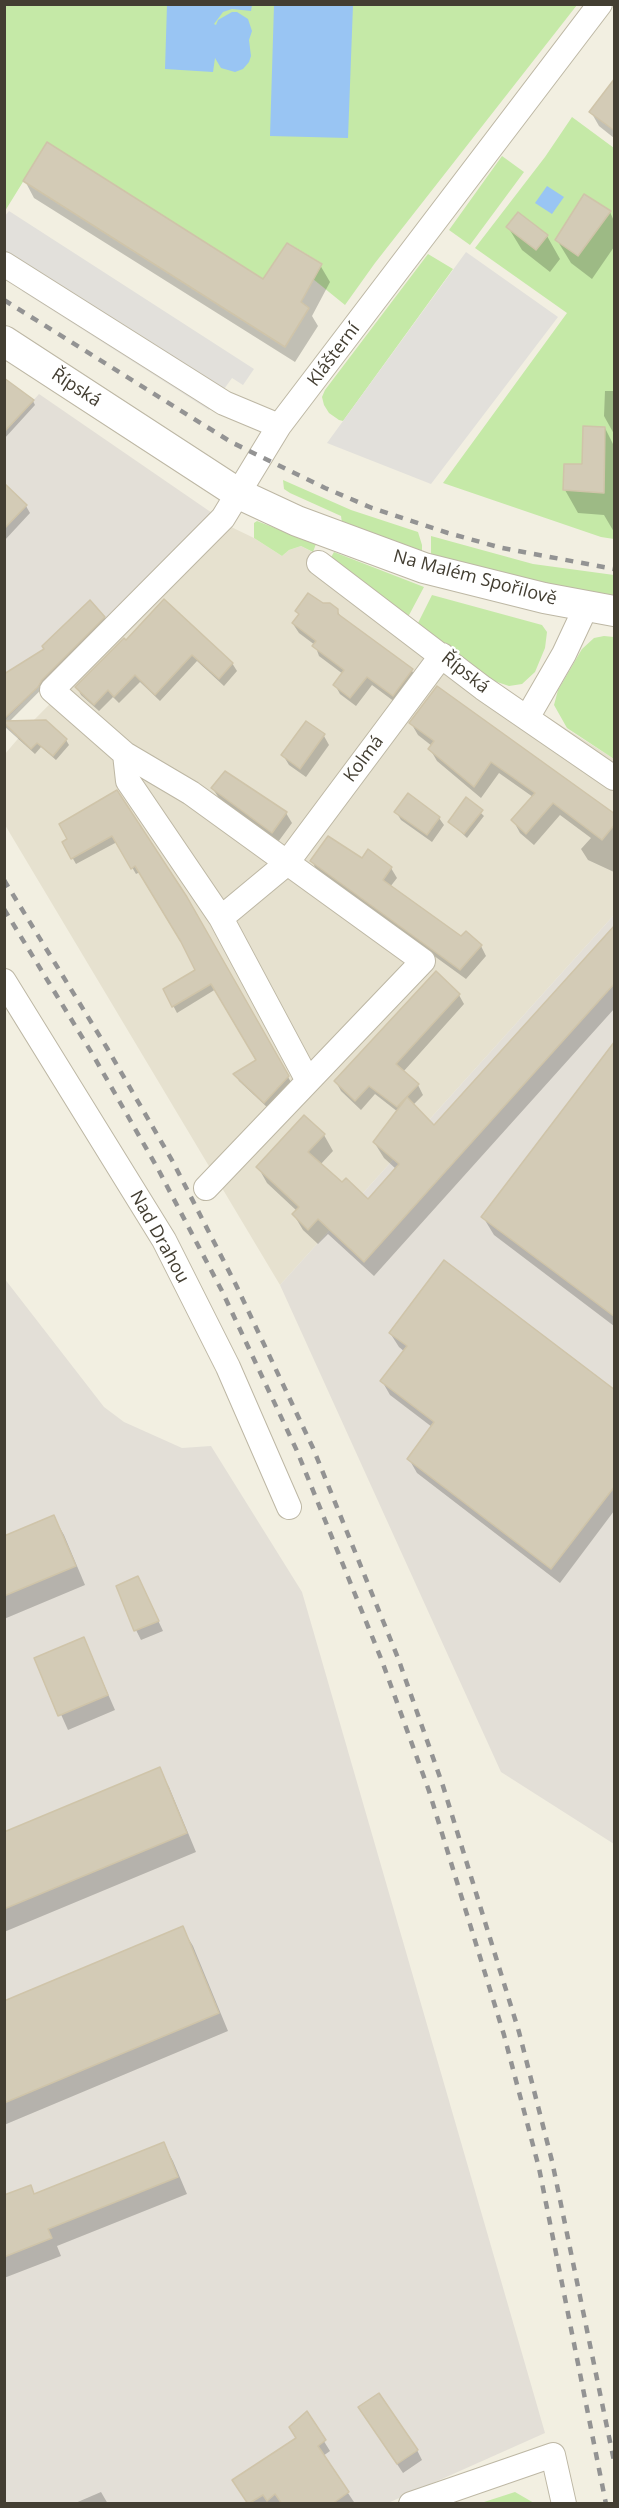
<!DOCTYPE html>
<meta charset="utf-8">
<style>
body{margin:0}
#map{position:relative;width:619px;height:2508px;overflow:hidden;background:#f2efe1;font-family:"Open Sans",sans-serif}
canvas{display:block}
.frame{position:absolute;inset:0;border:6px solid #433e32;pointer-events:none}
</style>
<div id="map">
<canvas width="619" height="2508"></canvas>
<div class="frame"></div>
</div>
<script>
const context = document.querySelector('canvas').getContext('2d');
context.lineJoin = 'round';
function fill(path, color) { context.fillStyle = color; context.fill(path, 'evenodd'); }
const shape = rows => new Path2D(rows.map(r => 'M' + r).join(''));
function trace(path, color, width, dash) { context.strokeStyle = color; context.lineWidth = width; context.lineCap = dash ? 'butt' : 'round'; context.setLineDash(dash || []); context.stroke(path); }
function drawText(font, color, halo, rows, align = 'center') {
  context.font = font + ' "Open Sans",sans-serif'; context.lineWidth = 4.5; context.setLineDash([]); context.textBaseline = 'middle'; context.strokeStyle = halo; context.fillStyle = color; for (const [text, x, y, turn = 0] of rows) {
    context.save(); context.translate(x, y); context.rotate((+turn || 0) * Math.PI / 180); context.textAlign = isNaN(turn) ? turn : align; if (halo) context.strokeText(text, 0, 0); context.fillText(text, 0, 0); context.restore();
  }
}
fill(shape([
 [227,525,254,538,282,556,289,550,301,546,329,561,488,679,614,759,614,915,280,1285,5,825,5,754,33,721]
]), '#e6e1cf');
fill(shape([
 [39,394,215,515,5,720,5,432],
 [614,915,614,1844,501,1772,280,1285],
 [4,1278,104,1407,124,1422,182,1448,211,1446,302,1592,545,2433,388,2503,5,2503]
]), '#e3dfd7');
fill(shape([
 [4,5,577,5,375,263,345,305,313,279,321,263,288,243,263,279,47,143,5,211],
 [572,117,614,148,614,539,601,537,443,483,567,313,475,248,545,157],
 [502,156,524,172,470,245,449,230],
 [428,254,453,269,343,421,339,420,329,413,324,405,322,397,325,390],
 [283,480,351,510,418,532,422,545,422,551,342,523,341,516,290,493,284,489],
 [257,521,316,544,313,552,301,546,289,550,282,556,254,538,254,523],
 [431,536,533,564,614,575,614,595,553,586,449,562,431,554],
 [334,552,424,587,408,617,329,561],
 [432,595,542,625,547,632,545,648,535,672,522,684,509,686,488,679,417,625],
 [604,636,614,637,614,759,567,728,554,705,558,690,582,649,594,638],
 [515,2492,534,2503,481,2503]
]), '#c5e9a7');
fill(shape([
 [9,211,254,369,243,385,232,378,209,410,22,291,33,273,5,255,4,217],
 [466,252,558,317,431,484,327,443]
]), '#e2e0db');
fill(shape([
 [167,5,252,5,251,11,232,9,223,12,214,24,216,25,218,20,232,12,237,12,248,19,252,31,249,40,251,56,249,62,243,69,235,72,221,68,215,58,213,72,165,69],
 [274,5,353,5,348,138,270,136],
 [547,186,564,197,552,214,535,203]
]), '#99c5f3');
fill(shape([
 [614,80,614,138,599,126,591,112],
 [25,181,264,281,320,265,330,282,312,316,318,326,295,362,34,198],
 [610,212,614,221,614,247,592,279,571,263,557,240],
 [508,227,547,236,560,259,550,272,522,250],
 [4,380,33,401,35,405,4,439],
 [605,391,614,391,614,434,604,416],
 [605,428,614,446,614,532,604,515,578,513,565,490,584,466],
 [4,485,26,506,30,513,4,541],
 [164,601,232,663,237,671,224,686,197,661,160,701,140,682,119,703,113,697,99,711,81,695,77,687,126,642],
 [322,605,337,610,342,619,412,671,418,680,399,705,372,685,356,706,340,694,335,685,343,674,319,656,315,645,299,633,293,624,299,615,297,611],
 [104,617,107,623,9,722,66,740,69,745,56,760,41,747,35,754,4,726,4,676],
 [411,723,614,815,614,872,588,860,581,849,591,838,560,815,534,845,520,833,513,820,533,797,499,773,481,798,437,761,430,749,432,746,418,735],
 [324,736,329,745,306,777,289,765,283,755],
 [213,789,286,813,292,823,278,842,219,798],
 [116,792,186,898,292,1084,269,1109,239,1081,235,1074,258,1061,216,989,177,1013,165,990,196,971,183,943,140,872,136,874,117,842,76,864,64,843],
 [466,799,484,816,467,838,450,822],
 [396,812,439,818,444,825,432,842,401,820],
 [368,852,391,868,397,878,390,887,461,938,481,946,486,956,466,979,317,871,312,861,362,860],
 [614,927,614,1009,374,1276,328,1234,318,1244,303,1230,294,1215,297,1211,267,1183,258,1167,324,1135,333,1151,320,1165,342,1184,368,1201,396,1169,384,1158,374,1142,398,1112,375,1094,361,1110,341,1091,336,1082,459,995,464,1004,403,1072,418,1085,423,1095,413,1105,434,1127],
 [614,1043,614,1326,494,1235,483,1217],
 [390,1333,614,1392,614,1511,560,1583,417,1473,409,1459,432,1427,390,1395,382,1381,405,1352,399,1347],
 [53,1516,64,1535,85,1585,4,1619,4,1537],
 [143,1588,163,1631,141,1640,136,1630],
 [84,1639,115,1710,68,1730,36,1659],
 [159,1769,169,1787,196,1852,4,1932,4,1834],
 [182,1928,193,1946,228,2031,4,2125,4,2003],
 [163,2143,173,2161,187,2194,57,2246,61,2256,4,2278,4,2197,30,2187,35,2195],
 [307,2414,330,2451,323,2456,354,2502,249,2504,297,2439],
 [366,2418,417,2450,422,2460,403,2473],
 [101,2492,108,2504,73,2504]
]), '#0003');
const building = shape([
 [615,78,615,131,589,112,615,78],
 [47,142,263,279,287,243,322,264,301,302,309,308,285,347,23,181,47,142],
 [584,194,611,211,578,256,555,240,584,194],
 [518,212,548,235,536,250,506,227,518,212],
 [4,378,34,400,4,432,4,378],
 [583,426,605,427,604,493,563,490,564,464,582,464,583,426],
 [4,483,27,505,4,529,4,483],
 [308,593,323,603,330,603,338,609,338,614,413,669,393,696,367,677,350,698,333,685,344,670,312,646,316,641,292,623,299,614,295,611,308,593],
 [164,599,233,663,219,679,192,655,155,695,135,675,114,697,108,690,94,705,75,687,124,638,126,640,164,599],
 [90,600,105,617,42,680,38,687,4,719,4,674,44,649,42,646,90,600],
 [437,686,615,814,615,824,602,840,553,803,526,834,511,820,535,793,491,762,474,787,428,749,434,741,409,723,437,686],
 [46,720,67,739,53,756,37,743,31,749,4,723,4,721,46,720],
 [306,721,325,734,300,769,281,755,306,721],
 [225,771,287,812,272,833,211,788,225,771],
 [117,790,187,897,289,1076,264,1103,233,1074,256,1060,211,984,172,1007,163,989,195,970,181,942,135,866,131,869,112,836,71,859,62,842,67,839,59,824,117,790],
 [408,793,440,817,427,835,394,812,408,793],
 [466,797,483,810,464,834,448,822,466,797],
 [328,836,362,858,368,849,392,867,383,880,461,936,466,931,482,945,460,970,310,861,328,836],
 [615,925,615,983,364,1262,318,1219,308,1230,292,1214,299,1207,256,1167,304,1115,325,1134,308,1152,342,1182,346,1178,368,1199,399,1164,373,1142,407,1097,434,1125,615,925],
 [436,971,460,994,396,1064,419,1084,397,1107,369,1086,355,1101,334,1081,436,971],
 [615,1041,615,1317,481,1217,615,1041],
 [444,1260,615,1390,615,1486,551,1569,407,1459,434,1422,380,1381,407,1346,389,1333,444,1260],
 [54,1515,76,1566,4,1596,4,1536,54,1515],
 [138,1576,159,1621,134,1631,116,1586,138,1576],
 [84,1637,108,1695,58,1716,34,1658,84,1637],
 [160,1767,187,1833,4,1909,4,1832,160,1767],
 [183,1926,219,2013,4,2103,4,2001,183,1926],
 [164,2142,178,2177,48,2229,52,2238,4,2257,4,2195,31,2185,34,2194,164,2142],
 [379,2393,418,2450,397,2464,358,2407,379,2393],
 [307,2411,326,2440,318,2446,349,2492,332,2504,282,2504,275,2494,267,2501,263,2495,248,2504,232,2480,296,2438,289,2427,307,2411]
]);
fill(building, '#d3cbb6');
trace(building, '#cfc4a9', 1.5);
const minor = shape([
 [4,264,224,403,279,426],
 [319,563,483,688,614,778],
 [527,718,564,654,586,607],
 [125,754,128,781,221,918,308,1081],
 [221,918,286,864,442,655],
 [4,981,164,1240,228,1367,289,1507],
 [206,1188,423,961,191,793,125,754,52,690,223,518,279,426,600,4],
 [411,2504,553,2455,564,2504]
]);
const tertiary = shape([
 [4,341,239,494,297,521,424,568,544,598,614,611]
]);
trace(minor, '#bdb7a4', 26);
trace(tertiary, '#bdb7a4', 32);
trace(minor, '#fff', 24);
trace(tertiary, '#fff', 30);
trace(shape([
 [4,300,231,442,325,488,372,508,448,533,502,548,614,569],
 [4,880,107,1048,173,1162,236,1285,313,1448,398,1658,443,1786,519,2032,552,2161,614,2461],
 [4,909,93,1055,158,1169,222,1291,297,1451,382,1661,429,1791,504,2035,539,2168,606,2504]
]), '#939393', 4.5, [8, 8]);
drawText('18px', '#433e32', '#fff', [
 ["Klášterní",334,355,-53],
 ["Řípská",76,388,33],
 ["Na Malém Spořilově",475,578,15],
 ["Řípská",465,673,38],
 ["Kolmá",364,759,-53],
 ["Nad Drahou",159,1237,61]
]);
</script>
